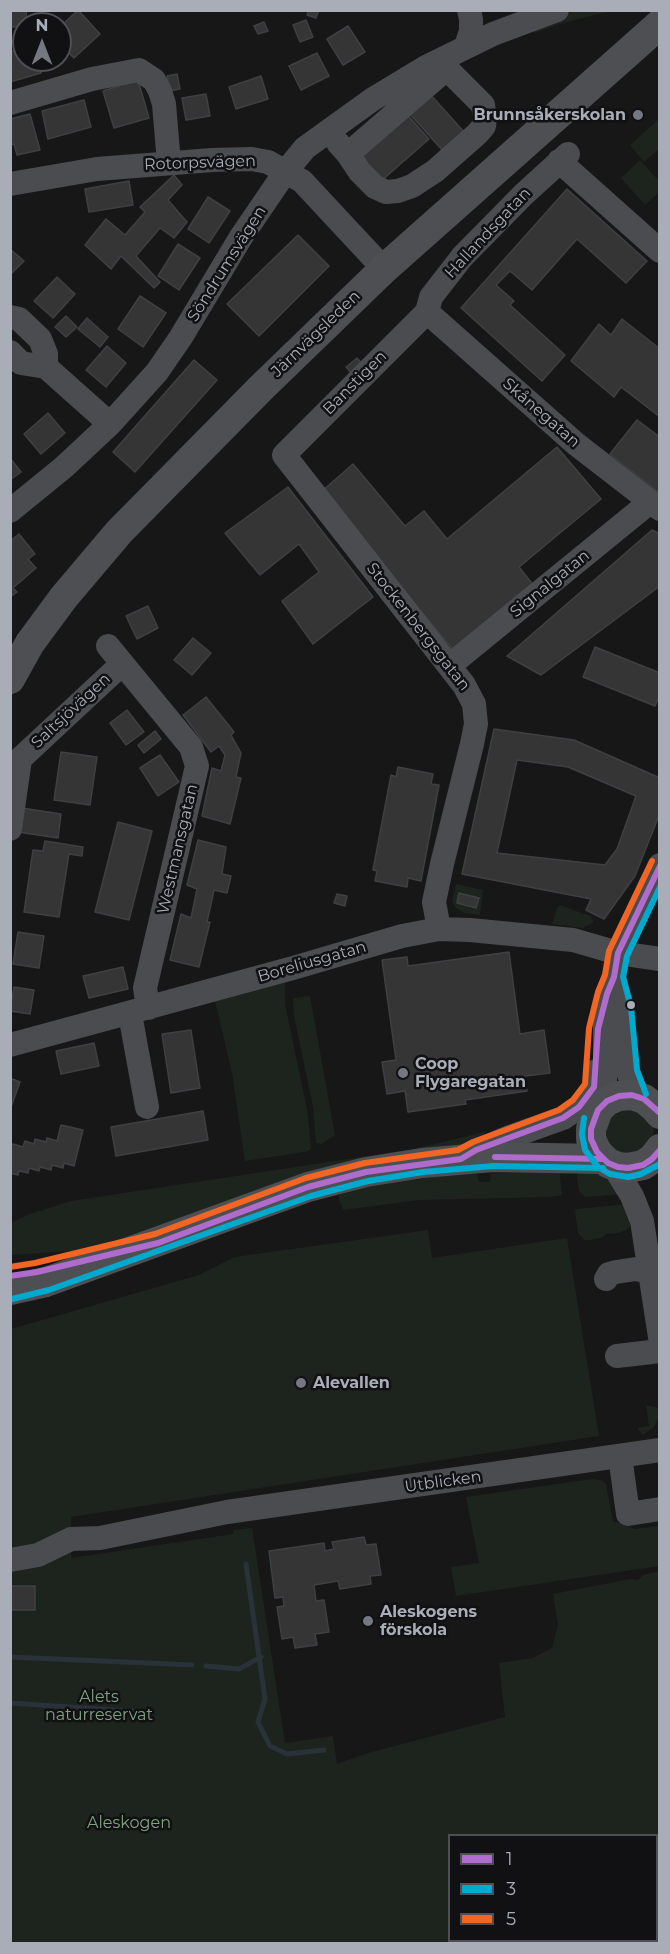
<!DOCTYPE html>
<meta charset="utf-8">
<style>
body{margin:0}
#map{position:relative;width:670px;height:1954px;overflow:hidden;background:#171717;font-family:Montserrat,sans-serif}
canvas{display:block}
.frame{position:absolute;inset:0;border:12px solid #a8adb8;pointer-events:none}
.legend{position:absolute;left:448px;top:1834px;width:210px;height:108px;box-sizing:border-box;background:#111113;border:2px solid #4d4f55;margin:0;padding:8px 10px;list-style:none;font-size:18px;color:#a8adb8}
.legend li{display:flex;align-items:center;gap:12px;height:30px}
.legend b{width:30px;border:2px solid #4d4f55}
.north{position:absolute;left:12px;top:12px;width:60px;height:60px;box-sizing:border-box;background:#111113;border:2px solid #4d4f55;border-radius:50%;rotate:0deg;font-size:16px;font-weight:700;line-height:24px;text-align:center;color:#a8adb8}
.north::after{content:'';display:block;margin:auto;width:21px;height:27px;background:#757880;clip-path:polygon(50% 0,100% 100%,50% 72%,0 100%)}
</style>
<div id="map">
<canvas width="670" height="1954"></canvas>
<div class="frame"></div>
<ul class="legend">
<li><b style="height:8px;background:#b06ccc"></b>1</li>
<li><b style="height:8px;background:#00a9ce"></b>3</li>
<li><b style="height:8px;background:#f26522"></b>5</li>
</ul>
<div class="north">N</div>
</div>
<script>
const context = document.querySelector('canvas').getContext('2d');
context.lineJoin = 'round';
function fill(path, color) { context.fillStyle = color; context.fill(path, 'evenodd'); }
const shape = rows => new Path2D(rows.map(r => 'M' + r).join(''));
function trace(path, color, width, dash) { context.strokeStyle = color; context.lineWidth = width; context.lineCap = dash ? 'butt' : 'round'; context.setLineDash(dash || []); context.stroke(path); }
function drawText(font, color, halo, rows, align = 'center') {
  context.font = font + ' Montserrat,sans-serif'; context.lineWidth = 5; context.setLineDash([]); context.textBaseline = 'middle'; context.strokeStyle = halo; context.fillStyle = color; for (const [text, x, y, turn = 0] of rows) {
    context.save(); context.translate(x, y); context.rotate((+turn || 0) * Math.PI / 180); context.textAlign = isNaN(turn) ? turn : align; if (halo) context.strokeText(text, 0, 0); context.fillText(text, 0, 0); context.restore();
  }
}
fill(shape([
 [575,11,610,11,563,23,534,33,531,29],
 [658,120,659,122,659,149,644,162,630,145],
 [640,160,659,181,659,192,645,205,621,178],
 [456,884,483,890,480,915,464,913,457,909,452,902],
 [560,905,590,916,594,922,583,928,552,924,557,908],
 [285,982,285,1004,307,1109,311,1148,309,1151,304,1152,245,1161,232,1073,215,1001],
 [310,996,335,1135,321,1144,316,1143,313,1107,294,1016,293,998],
 [625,1103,653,1124,654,1133,652,1142,639,1155,612,1154,601,1124],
 [484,1132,488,1139,150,1233,70,1251,11,1255,10,1223,30,1214,71,1201,414,1149],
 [596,1167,623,1194,585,1197,579,1191,576,1170],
 [559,1168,562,1195,549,1197,419,1200,343,1210,339,1199,339,1195,361,1188,421,1177,477,1173,479,1182,490,1182,491,1174],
 [627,1204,632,1223,628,1229,619,1233,606,1234,603,1237,591,1240,585,1240,578,1233,575,1210,576,1209],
 [428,1230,432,1258,567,1238,599,1436,71,1517,71,1558,233,1534,234,1530,252,1528,285,1743,333,1736,337,1764,368,1753,505,1717,499,1663,533,1658,552,1648,558,1625,553,1594,630,1579,638,1580,643,1575,659,1571,659,1943,11,1944,11,1329,199,1275,235,1257],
 [450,1836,656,1836,656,1940,450,1940],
 [646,1405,659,1408,659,1416,654,1427,643,1435,637,1428,649,1426],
 [592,1479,601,1480,606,1484,613,1521,635,1529,659,1526,659,1566,456,1596,451,1567,479,1563,466,1497]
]), '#1d241e');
trace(shape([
 [246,1564,265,1699,258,1722,270,1746,287,1754,324,1750],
 [10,1657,192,1665],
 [206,1666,239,1669,261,1657],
 [10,1703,143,1712]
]), '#2a3239', 5);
const building = shape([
 [10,10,26,10,27,24,24,24,24,27,10,27,10,10],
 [78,10,100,34,74,58,60,44,60,27,78,10],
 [309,10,319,10,316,18,307,15,309,10],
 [306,20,313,37,300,42,293,25,306,20],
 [264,22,268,31,258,34,254,26,264,22],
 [348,26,365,52,343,65,327,39,348,26],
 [24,48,24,60,37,60,41,73,10,82,10,52,24,48],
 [317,53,329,76,301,90,289,66,317,53],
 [177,74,180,89,170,91,167,76,177,74],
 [261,76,268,99,236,109,229,87,261,76],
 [138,80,149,118,114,128,103,91,138,80],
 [429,93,465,133,444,152,408,112,429,93],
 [206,94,210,116,186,120,182,98,206,94],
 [84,100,91,127,48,139,42,111,84,100],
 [404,111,429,139,380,182,355,154,404,111],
 [30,114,40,150,17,155,14,144,10,145,10,119,30,114],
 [174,175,182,185,168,200,187,222,174,238,160,228,136,256,160,282,154,288,121,256,111,269,85,245,106,219,125,235,145,212,140,207,174,175],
 [129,181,133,205,89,212,85,189,129,181],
 [567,189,647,261,626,283,577,239,532,290,510,271,496,285,514,301,510,305,565,355,542,381,461,308,567,189],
 [208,197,230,211,209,243,188,229,208,197],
 [298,235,329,266,259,336,227,304,298,235],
 [178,244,200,258,179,290,158,276,178,244],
 [10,249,24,261,10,275,10,249],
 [57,277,75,294,53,318,34,301,57,277],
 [140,296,166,313,143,347,118,329,140,296],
 [66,316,77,327,66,337,55,327,66,316],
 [87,318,108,337,100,347,78,329,87,318],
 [622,319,660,349,660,417,621,387,614,397,571,361,599,324,611,335,622,319],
 [107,346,126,363,106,387,86,370,107,346],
 [357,358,364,366,353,375,346,367,357,358],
 [194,360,217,380,135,472,113,452,194,360],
 [48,413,65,433,41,454,24,434,48,413],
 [637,420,660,437,660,493,610,454,637,420],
 [557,447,601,499,519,567,534,586,455,652,321,492,353,464,405,526,424,511,447,539,557,447],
 [10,458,21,472,10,480,10,458],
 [288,487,373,597,313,644,282,601,319,572,299,544,260,575,225,533,288,487],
 [652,530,660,534,660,586,541,675,507,656,652,530],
 [19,534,35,554,28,559,36,568,13,588,17,592,10,597,10,541,19,534],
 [148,606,158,628,137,639,126,616,148,606],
 [193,638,211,653,192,675,174,660,193,638],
 [595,647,660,673,660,695,655,706,583,677,595,647],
 [206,697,234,732,231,735,241,753,236,777,241,778,230,824,202,816,212,768,221,771,225,755,219,746,211,752,183,715,206,697],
 [127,710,144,732,126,745,110,723,127,710],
 [494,729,574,740,660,778,660,813,635,876,604,919,586,910,591,899,462,874,494,729],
 [517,760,568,767,636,796,617,849,605,865,497,853,517,760],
 [155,731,161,739,144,753,138,745,155,731],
 [61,752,97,757,90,805,54,800,61,752],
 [160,755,179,782,158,796,140,768,160,755],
 [398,767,433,774,431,784,439,785,421,881,408,878,407,887,375,881,377,871,373,870,391,775,396,777,398,767],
 [22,808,61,814,58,838,18,832,22,808],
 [118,822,152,831,129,920,95,912,118,822],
 [198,840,226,847,222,874,231,876,227,893,214,890,207,922,210,922,199,967,170,960,181,914,191,918,197,889,187,885,198,840],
 [45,841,83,847,82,856,69,854,59,917,24,912,33,850,43,851,45,841],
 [459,893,479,898,476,908,457,903,459,893],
 [337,894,347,896,345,906,334,903,337,894],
 [18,932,44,936,39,968,13,964,18,932],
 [509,952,520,1034,544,1030,550,1073,525,1076,527,1091,465,1100,466,1104,408,1112,405,1091,387,1094,382,1062,396,1060,382,960,407,957,408,966,509,952],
 [123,967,128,989,89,998,83,976,123,967],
 [14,987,34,990,30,1014,10,1011,14,987],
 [191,1030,200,1088,171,1093,162,1034,191,1030],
 [94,1043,99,1066,61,1074,56,1051,94,1043],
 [10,1078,20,1082,10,1110,10,1078],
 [203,1111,208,1140,116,1156,111,1127,203,1111],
 [61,1125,83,1130,74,1166,64,1163,63,1168,52,1165,51,1170,40,1167,39,1171,29,1168,28,1173,19,1171,18,1175,10,1173,10,1147,13,1144,23,1147,25,1141,34,1144,35,1139,46,1142,47,1138,57,1141,61,1125],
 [364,1537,366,1545,376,1544,381,1575,370,1576,371,1584,340,1589,338,1581,314,1585,316,1601,324,1600,329,1632,315,1634,317,1645,295,1648,293,1637,282,1639,277,1607,284,1606,283,1597,275,1598,269,1551,324,1543,325,1551,334,1549,332,1542,364,1537],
 [10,1586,35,1586,35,1610,10,1610,10,1586]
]);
fill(building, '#353536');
trace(building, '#3f4043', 1.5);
trace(shape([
 [466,46,471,31,471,19,469,10],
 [10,103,92,79,139,70,154,80,160,91,164,104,169,163],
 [338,143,348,154,444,71],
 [348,154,360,172,375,187,386,192,398,191,412,186,435,171,477,134,484,126,485,118,483,105,447,69],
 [559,161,660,251],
 [10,184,97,169,212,160,252,159,268,162,302,181,384,269],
 [427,312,576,444,660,509],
 [10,317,19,319,40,339,46,354,46,367],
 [10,352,21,363,46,367,110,424],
 [10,511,64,467,110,424,157,372,181,337,241,237,286,171,305,148,373,99,426,67,493,34,557,10],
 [108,646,191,747,197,766,145,988,148,1008],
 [449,666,650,502],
 [10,829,20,759,122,664],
 [439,929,434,902,442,864,472,744,476,724,474,704,464,685,284,455,427,312,431,297,462,257,524,194,568,154],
 [614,977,622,1008,625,1055,628,1072,638,1097],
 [130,1014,147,1107],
 [10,1045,293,968,402,936,439,929,470,930,573,940,618,953,660,959],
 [602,1105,605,1091,605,1009,607,994,614,977,618,953,660,865],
 [468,1155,507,1138,563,1118,579,1107,594,1087,596,1071],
 [613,1165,632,1196,642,1221,660,1337],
 [606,1279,609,1274,616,1272,636,1269,650,1272,660,1270],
 [617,1356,660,1351],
 [620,1456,628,1514,660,1509],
 [10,1560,38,1555,71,1539,100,1538,227,1512,660,1450]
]), '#4b4c50', 24);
trace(shape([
 [10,679,30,643,64,597,119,532,261,388,384,269,660,24],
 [660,1114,654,1107,644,1099,632,1095,619,1096,607,1101,598,1110,591,1129,591,1139,597,1152,608,1163,618,1167,628,1168,643,1165,652,1159,660,1149],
 [10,1290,46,1282,308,1187,366,1172,422,1163,493,1157,603,1159]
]), '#4d4f52', 30);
trace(shape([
 [660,1113,644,1099,632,1095,619,1096,607,1101,598,1110,591,1129,591,1139,597,1152,608,1163,618,1167,628,1168,643,1165,652,1159,660,1150],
 [495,1157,603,1159],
 [10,1276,37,1272,158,1243,308,1187,366,1172,461,1159,476,1150,563,1118,579,1107,594,1087,598,1029,607,994,614,977,618,953,660,866]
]), '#b06ccc', 6);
trace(shape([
 [646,1094,637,1070,631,1007,623,977,627,956,660,887],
 [584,1118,582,1134,585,1150,598,1167,610,1174,628,1177,641,1174,660,1164],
 [12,1299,49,1290,311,1196,368,1181,423,1172,493,1166,603,1168]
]), '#00a9ce', 6);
trace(shape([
 [10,1267,35,1263,155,1234,306,1178,365,1163,458,1150,473,1142,559,1110,573,1100,585,1084,589,1028,598,992,605,975,609,951,652,861]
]), '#f26522', 6);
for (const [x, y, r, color] of [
 [638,115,6,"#757880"],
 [631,1005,5,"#a8adb8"],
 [403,1073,6,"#757880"],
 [301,1383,6,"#757880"],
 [368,1621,6,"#757880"]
]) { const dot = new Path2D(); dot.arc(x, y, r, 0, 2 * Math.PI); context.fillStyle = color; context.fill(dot); trace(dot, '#111113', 2); }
drawText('bold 16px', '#a8adb8', '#111113', [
 ["Brunnsåkerskolan",626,115,"right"],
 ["Coop",415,1064],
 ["Flygaregatan",415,1082],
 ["Alevallen",313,1383],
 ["Aleskogens",380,1612],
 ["förskola",380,1630]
], 'left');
drawText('16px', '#a8adb8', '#111113', [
 ["Rotorpsvägen",200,163,-2],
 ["Hallandsgatan",488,233,-47],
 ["Söndrumsvägen",227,264,-58],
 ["Järnvägsleden",316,334,-44],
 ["Banstigen",355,383,-45],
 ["Skånegatan",541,413,41],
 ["Signalgatan",550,584,-39],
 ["Stockenbergsgatan",418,627,52],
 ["Saltsjövägen",71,711,-43],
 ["Westmansgatan",178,849,-77],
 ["Boreliusgatan",312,962,-16],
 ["Utblicken",443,1482,-8]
]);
drawText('16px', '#7fa381', '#111113', [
 ["Alets",99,1697],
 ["naturreservat",99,1715],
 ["Aleskogen",129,1823]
]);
</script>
